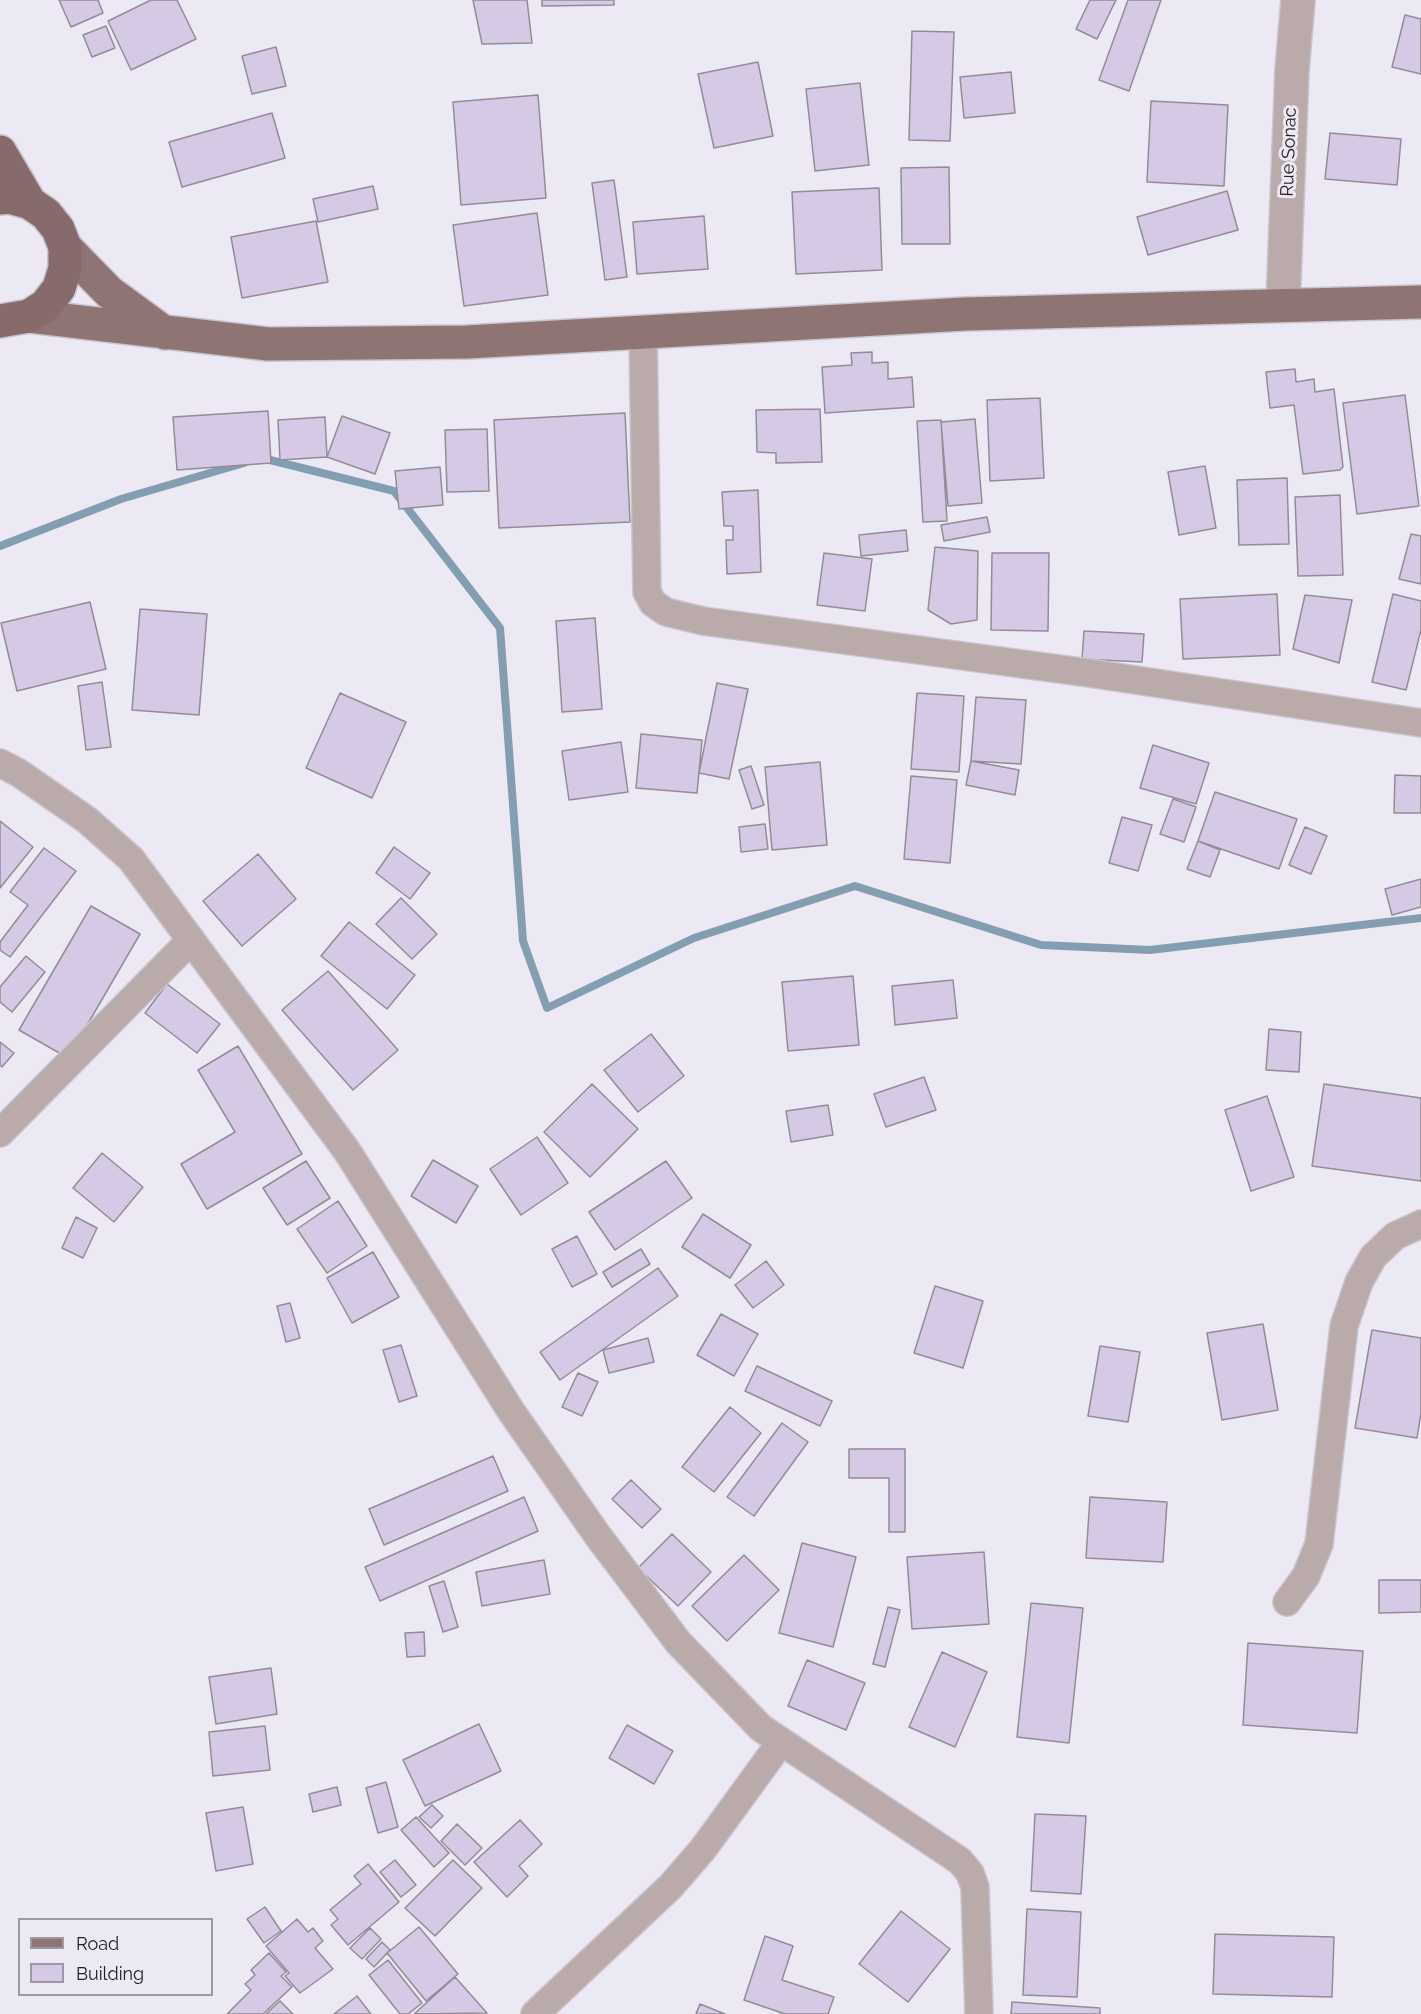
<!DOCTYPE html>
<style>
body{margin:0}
#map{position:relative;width:1421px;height:2014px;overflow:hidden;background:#ede9f4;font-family:Raleway,sans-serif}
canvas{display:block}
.legend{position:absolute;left:18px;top:1918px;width:195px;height:78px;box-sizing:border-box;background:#ede9f4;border:2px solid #9b99a1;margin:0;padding:8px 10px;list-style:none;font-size:18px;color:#212024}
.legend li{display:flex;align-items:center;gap:12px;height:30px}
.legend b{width:30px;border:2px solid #9b99a1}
</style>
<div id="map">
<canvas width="1421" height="2014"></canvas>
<ul class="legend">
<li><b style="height:8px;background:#8f7474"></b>Road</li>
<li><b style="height:16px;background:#d6c9e5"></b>Building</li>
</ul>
</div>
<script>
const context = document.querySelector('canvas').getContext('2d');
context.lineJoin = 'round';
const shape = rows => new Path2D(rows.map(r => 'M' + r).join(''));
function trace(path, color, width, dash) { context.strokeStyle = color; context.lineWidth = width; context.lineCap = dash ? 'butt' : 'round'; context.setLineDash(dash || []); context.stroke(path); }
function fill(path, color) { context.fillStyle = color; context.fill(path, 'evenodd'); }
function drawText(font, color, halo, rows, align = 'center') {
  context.font = font + ' Raleway,sans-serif'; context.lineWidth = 6; context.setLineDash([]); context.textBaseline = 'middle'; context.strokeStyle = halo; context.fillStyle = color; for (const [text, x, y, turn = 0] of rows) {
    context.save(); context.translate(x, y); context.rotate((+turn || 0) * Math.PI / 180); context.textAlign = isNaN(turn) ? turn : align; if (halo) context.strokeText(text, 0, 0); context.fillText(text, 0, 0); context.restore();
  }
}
trace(shape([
 [262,458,394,491,500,628,523,941,547,1008,694,938,855,886,1041,945,1150,950,1421,918],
 [0,546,121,499,244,463]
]), '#839eb0', 8);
const building = shape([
 [59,0,98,0,103,13,71,27,59,0],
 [151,0,177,0,196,39,131,70,108,21,151,0],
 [473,0,527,0,532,43,482,44,473,0],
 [542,0,614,0,614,5,542,6,542,0],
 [1090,0,1116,0,1097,39,1076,29,1090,0],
 [1128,0,1161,0,1129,91,1099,80,1128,0],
 [1405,15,1421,19,1421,74,1392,67,1405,15],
 [106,26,115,48,92,57,83,35,106,26],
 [912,31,954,32,950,141,909,140,912,31],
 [276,47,286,86,252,94,242,56,276,47],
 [758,62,773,136,714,148,698,74,758,62],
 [1011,72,1015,113,964,118,960,77,1011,72],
 [860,83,869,165,815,171,806,89,860,83],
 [538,95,546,198,461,205,453,102,538,95],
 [1151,101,1228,105,1224,186,1147,182,1151,101],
 [272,113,285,158,182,187,169,142,272,113],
 [1330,133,1401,139,1397,185,1325,179,1330,133],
 [949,167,950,244,902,244,901,168,949,167],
 [614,180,627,277,605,280,592,183,614,180],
 [373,186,378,209,318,222,313,199,373,186],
 [879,188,882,270,796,274,792,192,879,188],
 [1227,191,1238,230,1148,255,1137,217,1227,191],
 [537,213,548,295,464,306,453,225,537,213],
 [704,216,708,269,637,274,633,222,704,216],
 [316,221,328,282,242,298,231,237,316,221],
 [872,352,872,363,888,362,888,379,912,377,914,407,825,413,822,367,852,365,851,353,872,352],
 [1295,369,1296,382,1314,379,1315,392,1334,389,1343,467,1340,470,1303,474,1294,405,1270,408,1266,372,1295,369],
 [1405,395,1419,506,1357,514,1343,403,1405,395],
 [1040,398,1044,478,990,481,987,400,1040,398],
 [820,409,822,462,776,463,776,453,757,452,756,410,820,409],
 [268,411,271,463,177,470,173,417,268,411],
 [625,413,630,522,499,528,494,420,625,413],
 [342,416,390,433,375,474,327,457,342,416],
 [325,417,327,457,280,460,278,420,325,417],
 [975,419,982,503,948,506,941,422,975,419],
 [941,420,947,521,923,522,917,421,941,420],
 [487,429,489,491,447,492,445,430,487,429],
 [1205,466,1216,528,1179,535,1168,472,1205,466],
 [440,467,443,505,399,509,395,471,440,467],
 [1287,478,1289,544,1239,545,1237,480,1287,478],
 [758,490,761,572,727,574,726,540,733,540,733,526,724,526,722,492,758,490],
 [1340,495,1343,575,1298,576,1295,497,1340,495],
 [987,517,990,532,944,541,941,525,987,517],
 [906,530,908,551,861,556,859,535,906,530],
 [1411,534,1421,536,1421,584,1399,579,1411,534],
 [935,547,978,551,977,620,951,624,928,610,935,547],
 [824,553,872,559,865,611,817,605,824,553],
 [992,553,1049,553,1048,631,991,630,992,553],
 [1277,594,1280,655,1183,659,1180,599,1277,594],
 [1393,594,1421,601,1421,630,1406,690,1372,682,1393,594],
 [1305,595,1352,600,1339,663,1293,649,1305,595],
 [90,602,106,669,17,691,1,623,90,602],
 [140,609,207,614,199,715,132,710,140,609],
 [595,618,602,709,562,712,556,621,595,618],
 [1084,631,1144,634,1142,662,1082,659,1084,631],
 [102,682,111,747,86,750,78,686,102,682],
 [717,683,748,689,729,779,699,773,717,683],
 [340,693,406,722,372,798,306,768,340,693],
 [917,693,964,696,959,772,911,769,917,693],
 [976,697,1026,700,1021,764,971,761,976,697],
 [641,734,702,740,697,793,636,788,641,734],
 [621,742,628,792,569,800,562,751,621,742],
 [1153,745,1209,763,1196,804,1140,788,1153,745],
 [971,761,1019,770,1015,795,966,785,971,761],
 [820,762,827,845,772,850,765,767,820,762],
 [751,766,764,805,752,809,739,770,751,766],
 [1395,775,1421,776,1421,813,1394,813,1395,775],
 [911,776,957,780,950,863,904,859,911,776],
 [1215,792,1297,819,1279,869,1198,841,1215,792],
 [1173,799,1196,807,1184,842,1160,834,1173,799],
 [1122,817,1152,825,1138,871,1109,863,1122,817],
 [0,821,33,847,0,888,0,821],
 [765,824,768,849,741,852,739,827,765,824],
 [1305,827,1327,836,1311,874,1289,865,1305,827],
 [1198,841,1220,850,1210,877,1187,869,1198,841],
 [394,847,430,873,410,899,376,873,394,847],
 [44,848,76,871,10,957,0,950,0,942,28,905,10,892,44,848],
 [258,854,296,899,242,946,203,901,258,854],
 [1421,879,1421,907,1392,915,1385,889,1421,879],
 [401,898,437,934,412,959,376,924,401,898],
 [91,906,140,934,68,1058,19,1030,91,906],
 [349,922,415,975,387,1009,321,956,349,922],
 [26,956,45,972,12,1012,0,1002,0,987,26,956],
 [328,971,398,1050,353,1090,282,1010,328,971],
 [853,976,859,1045,788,1051,782,982,853,976],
 [953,980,957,1018,895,1025,892,986,953,980],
 [167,984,220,1024,197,1053,145,1013,167,984],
 [1269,1029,1301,1032,1299,1072,1266,1070,1269,1029],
 [651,1034,684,1076,638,1112,604,1070,651,1034],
 [0,1042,14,1053,2,1067,0,1065,0,1042],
 [238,1046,302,1154,207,1209,181,1164,235,1132,198,1070,238,1046],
 [924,1077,936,1110,886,1127,874,1094,924,1077],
 [592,1084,638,1129,590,1177,544,1132,592,1084],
 [1324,1084,1421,1098,1421,1181,1312,1166,1324,1084],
 [1267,1096,1294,1177,1251,1191,1225,1110,1267,1096],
 [828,1105,833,1135,791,1142,786,1111,828,1105],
 [537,1137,568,1183,521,1215,490,1169,537,1137],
 [102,1153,143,1187,114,1222,73,1188,102,1153],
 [433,1160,478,1186,456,1223,411,1196,433,1160],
 [306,1161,330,1198,287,1225,263,1188,306,1161],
 [666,1161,692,1198,615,1250,589,1212,666,1161],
 [338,1201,367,1246,327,1273,297,1229,338,1201],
 [703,1214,751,1245,730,1278,682,1247,703,1214],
 [76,1217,97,1228,83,1258,62,1248,76,1217],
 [577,1236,597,1274,572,1287,552,1249,577,1236],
 [641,1249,650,1264,612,1287,603,1272,641,1249],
 [373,1252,399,1297,352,1323,327,1278,373,1252],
 [766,1261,784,1285,753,1308,735,1285,766,1261],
 [658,1268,678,1296,560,1380,540,1352,658,1268],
 [935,1286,983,1301,963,1368,914,1353,935,1286],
 [290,1303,300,1338,286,1342,277,1306,290,1303],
 [721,1314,758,1334,734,1376,697,1355,721,1314],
 [1263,1324,1278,1410,1222,1420,1207,1333,1263,1324],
 [1372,1330,1421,1338,1421,1413,1417,1438,1355,1428,1372,1330],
 [648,1338,654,1362,609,1373,603,1350,648,1338],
 [401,1345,417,1396,399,1402,383,1350,401,1345],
 [1100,1346,1140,1352,1128,1422,1088,1416,1100,1346],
 [757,1366,832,1401,820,1426,745,1391,757,1366],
 [578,1373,598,1382,582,1416,562,1407,578,1373],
 [730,1407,761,1433,714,1492,682,1467,730,1407],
 [782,1423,808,1442,754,1516,727,1497,782,1423],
 [849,1449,905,1449,905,1532,889,1532,889,1478,849,1478,849,1449],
 [493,1456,508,1491,384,1545,369,1509,493,1456],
 [631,1480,661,1509,642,1528,612,1499,631,1480],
 [524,1497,538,1531,380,1601,365,1567,524,1497],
 [1090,1497,1167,1502,1163,1562,1086,1558,1090,1497],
 [672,1534,711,1572,678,1606,638,1568,672,1534],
 [802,1543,856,1557,833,1647,779,1633,802,1543],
 [984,1552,989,1624,912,1629,907,1557,984,1552],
 [744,1555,779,1590,727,1641,692,1606,744,1555],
 [544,1560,550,1594,482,1606,476,1572,544,1560],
 [1379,1580,1421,1580,1421,1612,1379,1613,1379,1580],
 [444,1581,458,1627,443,1632,429,1586,444,1581],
 [1031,1603,1083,1608,1069,1743,1017,1737,1031,1603],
 [888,1607,900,1610,885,1667,873,1664,888,1607],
 [424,1632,425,1656,407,1657,405,1633,424,1632],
 [1248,1643,1363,1651,1357,1733,1243,1725,1248,1643],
 [942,1652,987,1672,955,1747,909,1727,942,1652],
 [807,1660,865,1683,846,1730,788,1706,807,1660],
 [271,1668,277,1714,216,1724,209,1677,271,1668],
 [479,1724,501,1771,425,1806,403,1760,479,1724],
 [627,1725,673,1751,654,1784,609,1758,627,1725],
 [265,1726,270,1770,213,1776,209,1732,265,1726],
 [386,1782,398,1827,378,1833,366,1788,386,1782],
 [337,1787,341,1805,313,1812,309,1794,337,1787],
 [432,1805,443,1816,431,1828,419,1817,432,1805],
 [243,1807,253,1864,216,1871,206,1813,243,1807],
 [1035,1814,1086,1816,1081,1894,1031,1891,1035,1814],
 [416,1817,449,1853,434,1867,401,1830,416,1817],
 [520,1820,542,1844,519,1866,528,1876,507,1897,474,1862,520,1820],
 [457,1824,482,1848,465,1865,441,1841,457,1824],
 [395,1860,416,1885,401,1897,380,1872,395,1860],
 [453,1860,482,1888,435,1936,405,1908,453,1860],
 [368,1864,399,1902,348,1945,331,1925,338,1919,330,1910,361,1884,354,1876,368,1864],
 [265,1907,281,1931,264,1943,247,1919,265,1907],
 [1027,1909,1081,1912,1077,1997,1023,1995,1027,1909],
 [901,1911,950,1949,908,2002,859,1964,901,1911],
 [297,1919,308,1932,313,1928,323,1941,315,1948,333,1969,300,1993,285,1976,289,1973,266,1946,297,1919],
 [419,1927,458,1974,426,2001,387,1953,419,1927],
 [370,1928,381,1939,362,1959,350,1948,370,1928],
 [1215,1934,1334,1937,1332,1997,1213,1994,1215,1934],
 [765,1936,793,1946,782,1980,834,1997,828,2014,785,2014,744,2000,765,1936],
 [382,1942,390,1950,374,1967,366,1959,382,1942],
 [269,1953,286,1972,281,1976,292,1987,263,2014,227,2014,251,1990,245,1984,255,1975,251,1970,269,1953],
 [388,1960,422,2003,408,2014,400,2014,369,1975,388,1960],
 [455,1977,487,2013,414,2014,455,1977],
 [357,1996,371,2014,334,2014,357,1996],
 [280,2001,293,2014,266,2014,280,2001],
 [1012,2002,1100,2008,1100,2014,1011,2014,1012,2002],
 [700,2004,725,2014,696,2014,700,2004]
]);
fill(building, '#d6c9e5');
trace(building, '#918d96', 1.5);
const minor = shape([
 [643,332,647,592,653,603,666,612,703,621,1089,673,1421,723],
 [0,763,19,773,87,820,131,859,347,1151,511,1411,598,1536,678,1642,761,1728,960,1861,970,1873,975,1887,979,2014],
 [0,1133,191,940],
 [1287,1602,1306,1576,1319,1544,1344,1326,1359,1282,1373,1257,1395,1236,1421,1224],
 [535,2014,671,1886,703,1849,781,1742]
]);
const tertiary = shape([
 [1283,305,1292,70,1298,0]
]);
const primary = shape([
 [65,247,109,292,165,333],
 [29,316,268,344,467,342,965,314,1421,302]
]);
const trunk = shape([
 [0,152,30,203],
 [0,198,9,197,30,203,46,214,58,229,65,247,65,268,59,288,46,305,29,316,0,321]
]);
trace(minor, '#c8c5cf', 30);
trace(tertiary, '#c8c5cf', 36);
trace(primary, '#c8c5cf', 36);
trace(trunk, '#c8c5cf', 36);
trace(minor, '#baaaaa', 27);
trace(tertiary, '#baaaaa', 33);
trace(primary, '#8f7474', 33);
trace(trunk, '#876a6a', 33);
drawText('18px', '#212024', '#ede9f4', [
 ["Rue Sonac",1289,152,-88]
]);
</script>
